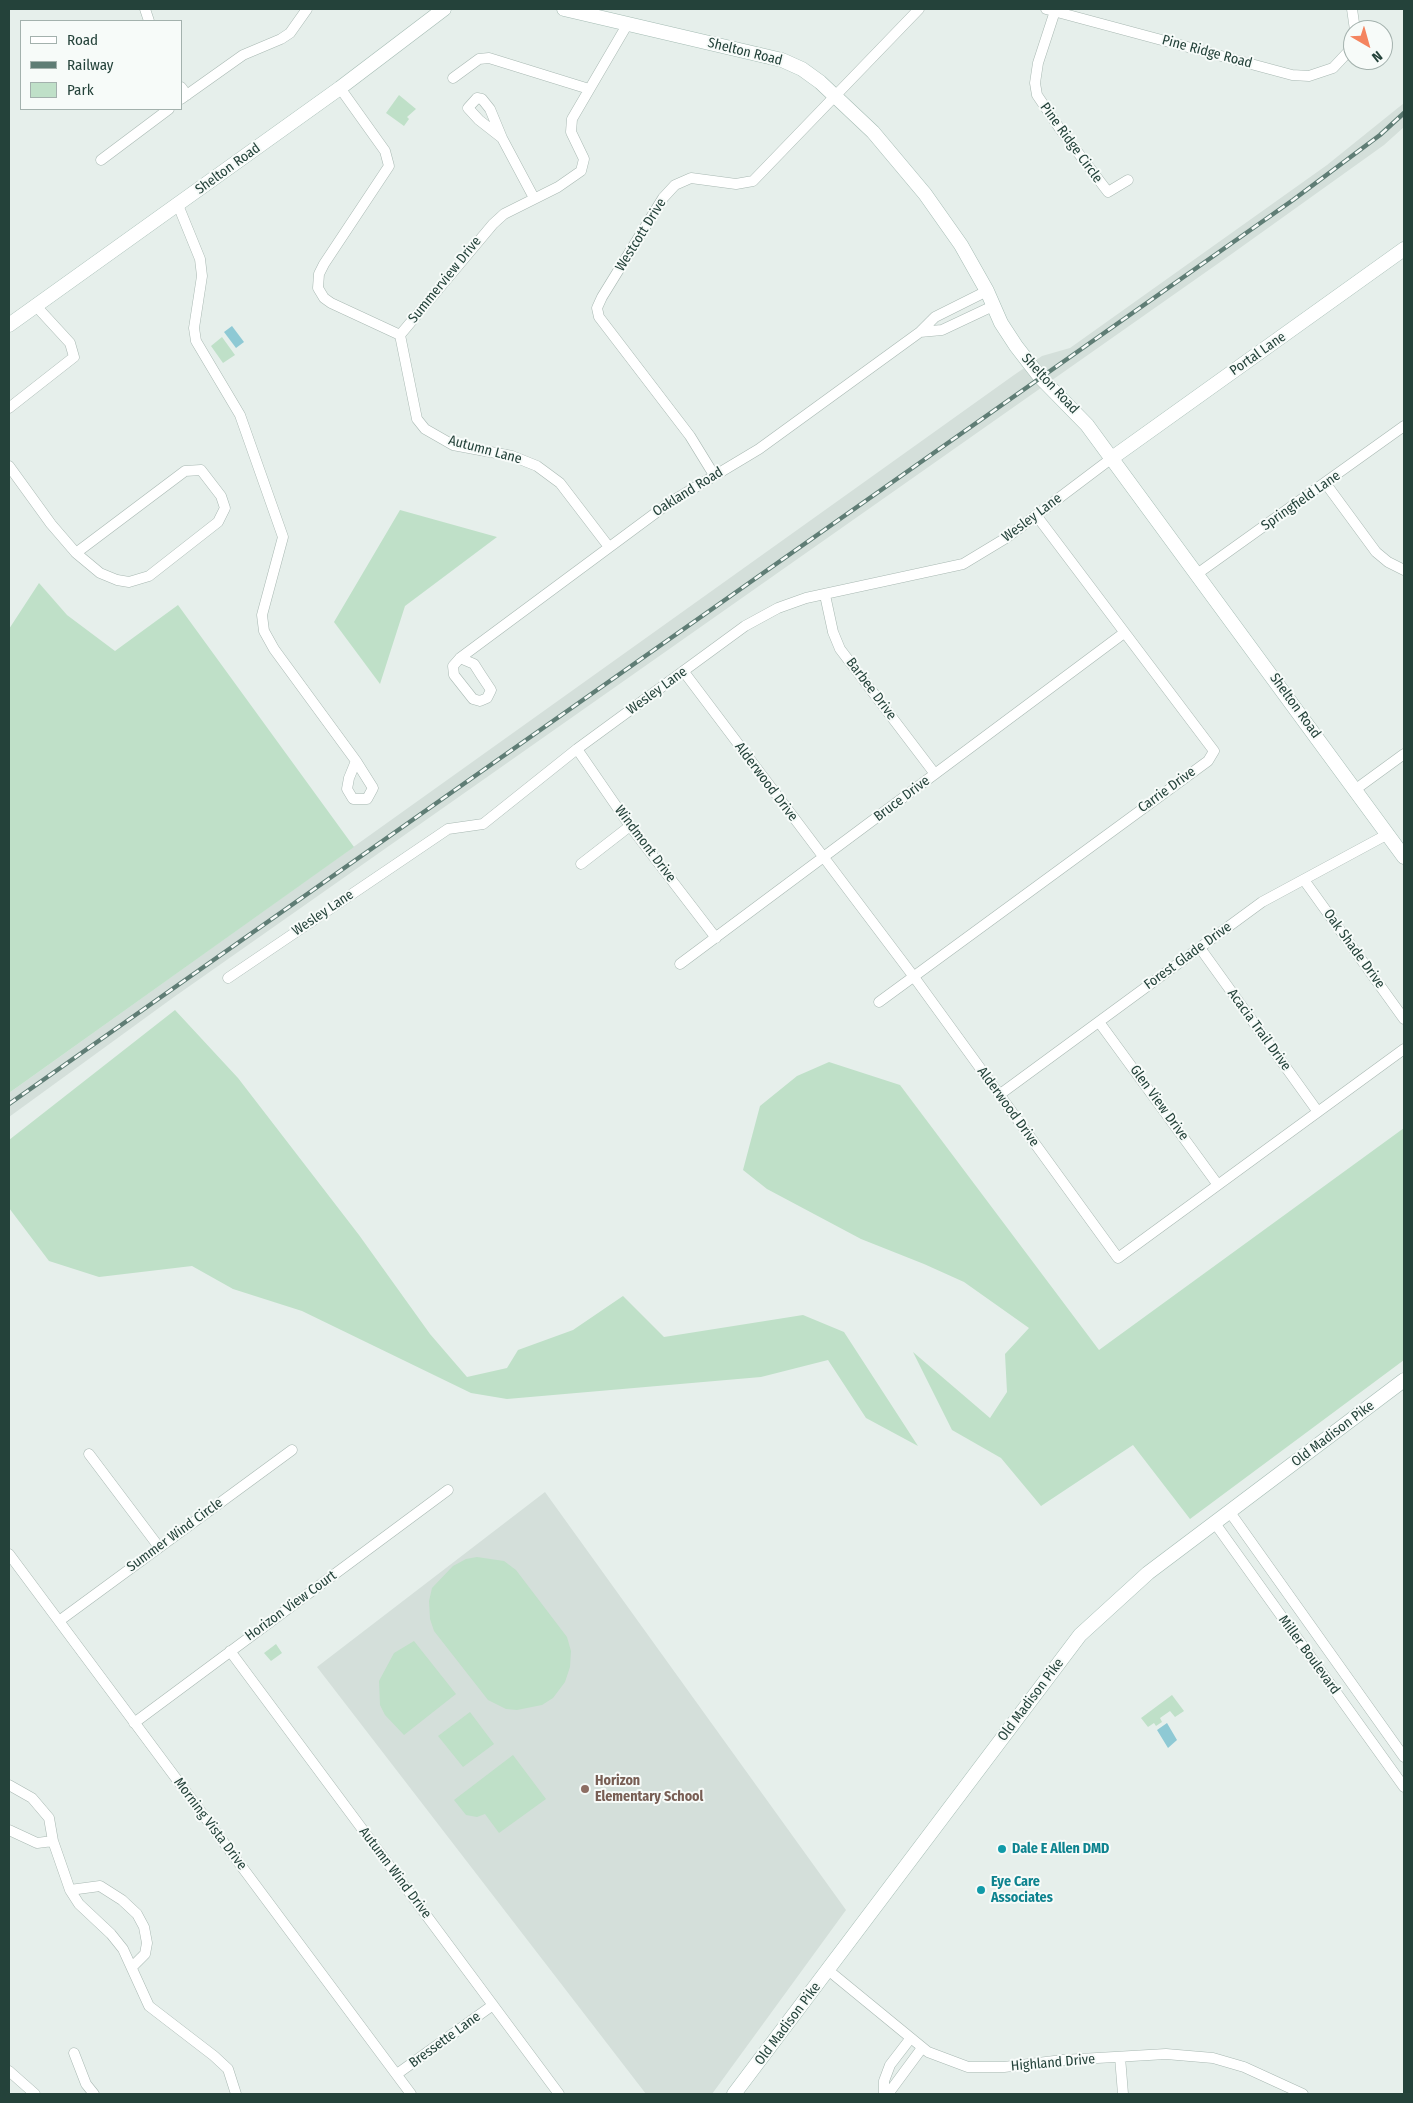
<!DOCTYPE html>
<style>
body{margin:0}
#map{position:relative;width:1413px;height:2103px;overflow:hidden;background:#e6efeb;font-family:"Fira Sans Condensed",sans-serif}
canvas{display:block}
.frame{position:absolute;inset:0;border:10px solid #24423a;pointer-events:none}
.legend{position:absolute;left:20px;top:20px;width:162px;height:90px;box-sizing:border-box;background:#f7fbf9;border:1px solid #a3b1ad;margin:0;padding:6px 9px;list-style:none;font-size:15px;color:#24423a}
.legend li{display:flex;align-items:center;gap:10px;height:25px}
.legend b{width:25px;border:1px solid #a3b1ad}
.north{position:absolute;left:1343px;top:20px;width:50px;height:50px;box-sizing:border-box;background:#f7fbf9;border:1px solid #a3b1ad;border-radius:50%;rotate:142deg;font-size:14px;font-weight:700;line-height:20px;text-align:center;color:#24423a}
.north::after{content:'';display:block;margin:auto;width:18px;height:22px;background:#f4845f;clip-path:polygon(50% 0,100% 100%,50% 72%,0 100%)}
</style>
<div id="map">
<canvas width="1413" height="2103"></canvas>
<div class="frame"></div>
<ul class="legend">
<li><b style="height:6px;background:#fff"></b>Road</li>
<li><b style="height:6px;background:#5f7d75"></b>Railway</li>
<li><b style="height:14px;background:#bfe0c8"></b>Park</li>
</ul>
<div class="north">N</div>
</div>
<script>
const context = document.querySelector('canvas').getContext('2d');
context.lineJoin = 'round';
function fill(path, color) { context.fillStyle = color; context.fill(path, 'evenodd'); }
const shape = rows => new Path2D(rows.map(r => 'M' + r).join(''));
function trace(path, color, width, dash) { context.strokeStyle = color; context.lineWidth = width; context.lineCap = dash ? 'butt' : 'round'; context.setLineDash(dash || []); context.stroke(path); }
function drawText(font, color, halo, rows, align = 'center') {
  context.font = font + ' "Fira Sans Condensed",sans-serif'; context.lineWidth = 4; context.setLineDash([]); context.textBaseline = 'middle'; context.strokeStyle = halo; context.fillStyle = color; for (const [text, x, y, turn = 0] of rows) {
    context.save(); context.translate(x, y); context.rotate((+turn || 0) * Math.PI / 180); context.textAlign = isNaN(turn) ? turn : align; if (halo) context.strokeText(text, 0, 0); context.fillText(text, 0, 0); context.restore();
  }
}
fill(shape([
 [1404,103,1404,127,1384,145,1233,253,174,997,9,1117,9,1093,1014,375,1042,356,1070,348,1327,165],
 [545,1492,846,1910,712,2094,646,2094,317,1667]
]), '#d4dfda');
fill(shape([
 [399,95,416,109,407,117,409,119,404,126,386,113],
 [222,337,235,355,223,363,211,346],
 [400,510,497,537,405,606,380,684,334,622],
 [39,583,67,615,115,651,178,605,354,847,9,1093,9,629],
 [175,1010,238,1078,359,1235,430,1334,467,1377,507,1368,518,1350,573,1330,623,1296,664,1337,803,1315,844,1332,918,1446,866,1418,828,1360,761,1377,507,1399,471,1393,302,1311,233,1289,192,1266,99,1277,49,1261,9,1208,9,1140],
 [829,1062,900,1085,1099,1350,1404,1128,1404,1360,1190,1519,1133,1445,1041,1506,1001,1458,952,1430,913,1352,990,1418,1007,1392,1005,1354,1029,1328,964,1282,924,1264,861,1239,767,1189,743,1170,760,1106,797,1076],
 [477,1557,504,1561,516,1570,567,1637,571,1651,570,1667,565,1682,553,1698,542,1705,517,1710,506,1709,488,1700,434,1631,430,1619,429,1601,432,1588,453,1566,466,1559],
 [414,1641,456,1694,404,1735,385,1715,380,1705,379,1681,394,1653],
 [276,1644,282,1653,271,1661,264,1653],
 [1172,1695,1184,1711,1175,1717,1170,1711,1160,1718,1162,1722,1156,1726,1154,1723,1148,1727,1141,1718],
 [470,1712,494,1744,463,1767,438,1736],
 [513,1755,546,1799,499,1833,485,1814,477,1817,466,1815,454,1800]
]), '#bfe0c8');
fill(shape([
 [232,326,244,342,236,348,224,332],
 [1167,1723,1177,1740,1168,1748,1157,1730]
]), '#8ec9d4');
const street = shape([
 [145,9,149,21],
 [1046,9,1292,75,1309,76,1333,68,1348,52,1353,38],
 [1352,9,1355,30],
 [1055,11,1038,63,1035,83,1037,95,1060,129,1108,192,1128,180],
 [453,78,479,59,489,58,589,89],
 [181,87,187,95],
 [340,88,385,151,389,166,324,264,319,274,318,288,324,298,331,303,400,335],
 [477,98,482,99,490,109,502,138,479,120,468,108,477,98],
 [181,99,243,55,281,39,290,33,307,9],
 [502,138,534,198],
 [101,160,169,109],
 [178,205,200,259,202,276,194,328,196,341,240,415,283,537,262,615,264,631,274,649,356,761],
 [920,332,942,330,993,306],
 [400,335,493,224,504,214,558,187,581,171,584,159,571,132,572,119,627,25],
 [400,335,417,419,425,429,453,445,512,456,537,466,560,483,609,547],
 [9,408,74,357,70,343,36,306],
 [9,466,51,524,76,553],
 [201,470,221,496,225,508,218,522,149,576,129,582,117,580,100,573,76,553,185,471,201,470],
 [714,475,690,436,599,317,597,308,602,297,663,198,675,185,691,178,736,184,753,181,919,9],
 [1326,484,1376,552,1388,562,1404,570],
 [1197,574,1404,426],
 [825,595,833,632,840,649,935,774],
 [460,658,669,503,759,449,920,332,935,317,987,291],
 [460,658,474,664,481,675,491,690,487,698,480,701,473,699,454,675,453,666,460,658],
 [684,672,914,977,1118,1258,1404,1049],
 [577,749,630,826,716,938],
 [356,761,373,788,367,799,353,799,347,789,349,778,356,761],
 [1356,789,1404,754],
 [581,864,630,826],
 [1304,880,1404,1019],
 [1200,948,1318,1112],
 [680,964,1124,633],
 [228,978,448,829,483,824,577,749,745,626,778,608,806,598,963,564,1006,538,1112,458],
 [879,1002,1208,761,1214,751,1036,515],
 [1099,1022,1218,1185],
 [999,1095,1262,902,1388,834],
 [89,1454,159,1547],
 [1229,1511,1404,1757],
 [1214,1522,1404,1787],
 [9,1554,411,2094],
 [59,1621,292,1450],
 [230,1651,559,2094],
 [134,1723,448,1490],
 [9,1785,32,1798,49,1818,53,1841,70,1890,79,1904,111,1934,123,1949,149,2006,214,2056,228,2069,236,2094],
 [9,1830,37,1843,53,1841],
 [70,1890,100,1886,122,1900,137,1914,144,1927,147,1943,145,1954,132,1967],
 [828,1970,928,2052,968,2067,1004,2067,1063,2060,1166,2054,1213,2058,1244,2067,1303,2094],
 [74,2053,86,2084,94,2094],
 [1120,2057,1123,2094],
 [9,2071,35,2094],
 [397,2074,493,2005],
 [884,2094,884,2081,890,2065,910,2039],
 [888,2094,922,2048]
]);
const secondary = shape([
 [564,9,782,60,802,69,820,82,873,132,925,194,961,245,987,291,1001,323,1016,346,1040,377,1087,425,1404,857],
 [9,325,340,88,444,9],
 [1112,458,1404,249],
 [734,2094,1080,1635,1148,1573,1404,1380]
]);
trace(street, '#a8b8b2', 11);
trace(secondary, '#a4bbb3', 15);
trace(street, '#fff', 10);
trace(secondary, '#fff', 14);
const rail = shape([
 [9,1104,1293,200,1380,135,1404,113]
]);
trace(rail, '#5f7d75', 4.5);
trace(rail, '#f7fbf9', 2.5, [8]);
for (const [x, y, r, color] of [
 [585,1789,5,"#8d6e63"],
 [1002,1849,5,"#0f9aa8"],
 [981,1890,5,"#0f9aa8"]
]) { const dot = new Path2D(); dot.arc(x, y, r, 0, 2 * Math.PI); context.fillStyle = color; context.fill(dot); trace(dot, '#f7fbf9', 2); }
drawText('14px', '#24423a', '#f7fbf9', [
 ["Shelton Road",745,52,14],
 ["Pine Ridge Road",1207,52,15],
 ["Pine Ridge Circle",1071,143,54],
 ["Shelton Road",228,169,-36],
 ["Westcott Drive",641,235,-58],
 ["Summerview Drive",445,280,-51],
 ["Portal Lane",1258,354,-35],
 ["Shelton Road",1050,384,47],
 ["Autumn Lane",485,450,15],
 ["Oakland Road",688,492,-32],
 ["Springfield Lane",1301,501,-35],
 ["Wesley Lane",1032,518,-37],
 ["Barbee Drive",871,689,53],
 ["Wesley Lane",657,691,-36],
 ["Shelton Road",1295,706,54],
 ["Alderwood Drive",766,782,53],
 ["Carrie Drive",1167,790,-36],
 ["Bruce Drive",902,799,-37],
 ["Windmont Drive",645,844,53],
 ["Wesley Lane",323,913,-34],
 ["Oak Shade Drive",1354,949,54],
 ["Forest Glade Drive",1188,956,-36],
 ["Acacia Trail Drive",1259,1030,54],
 ["Glen View Drive",1159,1103,54],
 ["Alderwood Drive",1008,1107,54],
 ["Old Madison Pike",1333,1434,-37],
 ["Summer Wind Circle",175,1535,-36],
 ["Horizon View Court",291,1606,-36],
 ["Miller Boulevard",1309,1655,54],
 ["Old Madison Pike",1031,1700,-53],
 ["Morning Vista Drive",210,1824,53],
 ["Autumn Wind Drive",395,1873,53],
 ["Old Madison Pike",788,2024,-53],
 ["Bressette Lane",445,2040,-36],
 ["Highland Drive",1053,2063,-5]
]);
drawText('bold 14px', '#785e54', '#f7fbf9', [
 ["Horizon",595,1781],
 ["Elementary School",595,1797]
], 'left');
drawText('bold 14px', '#0d838f', '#f7fbf9', [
 ["Dale E Allen DMD",1012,1849],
 ["Eye Care",991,1882],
 ["Associates",991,1898]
], 'left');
</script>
